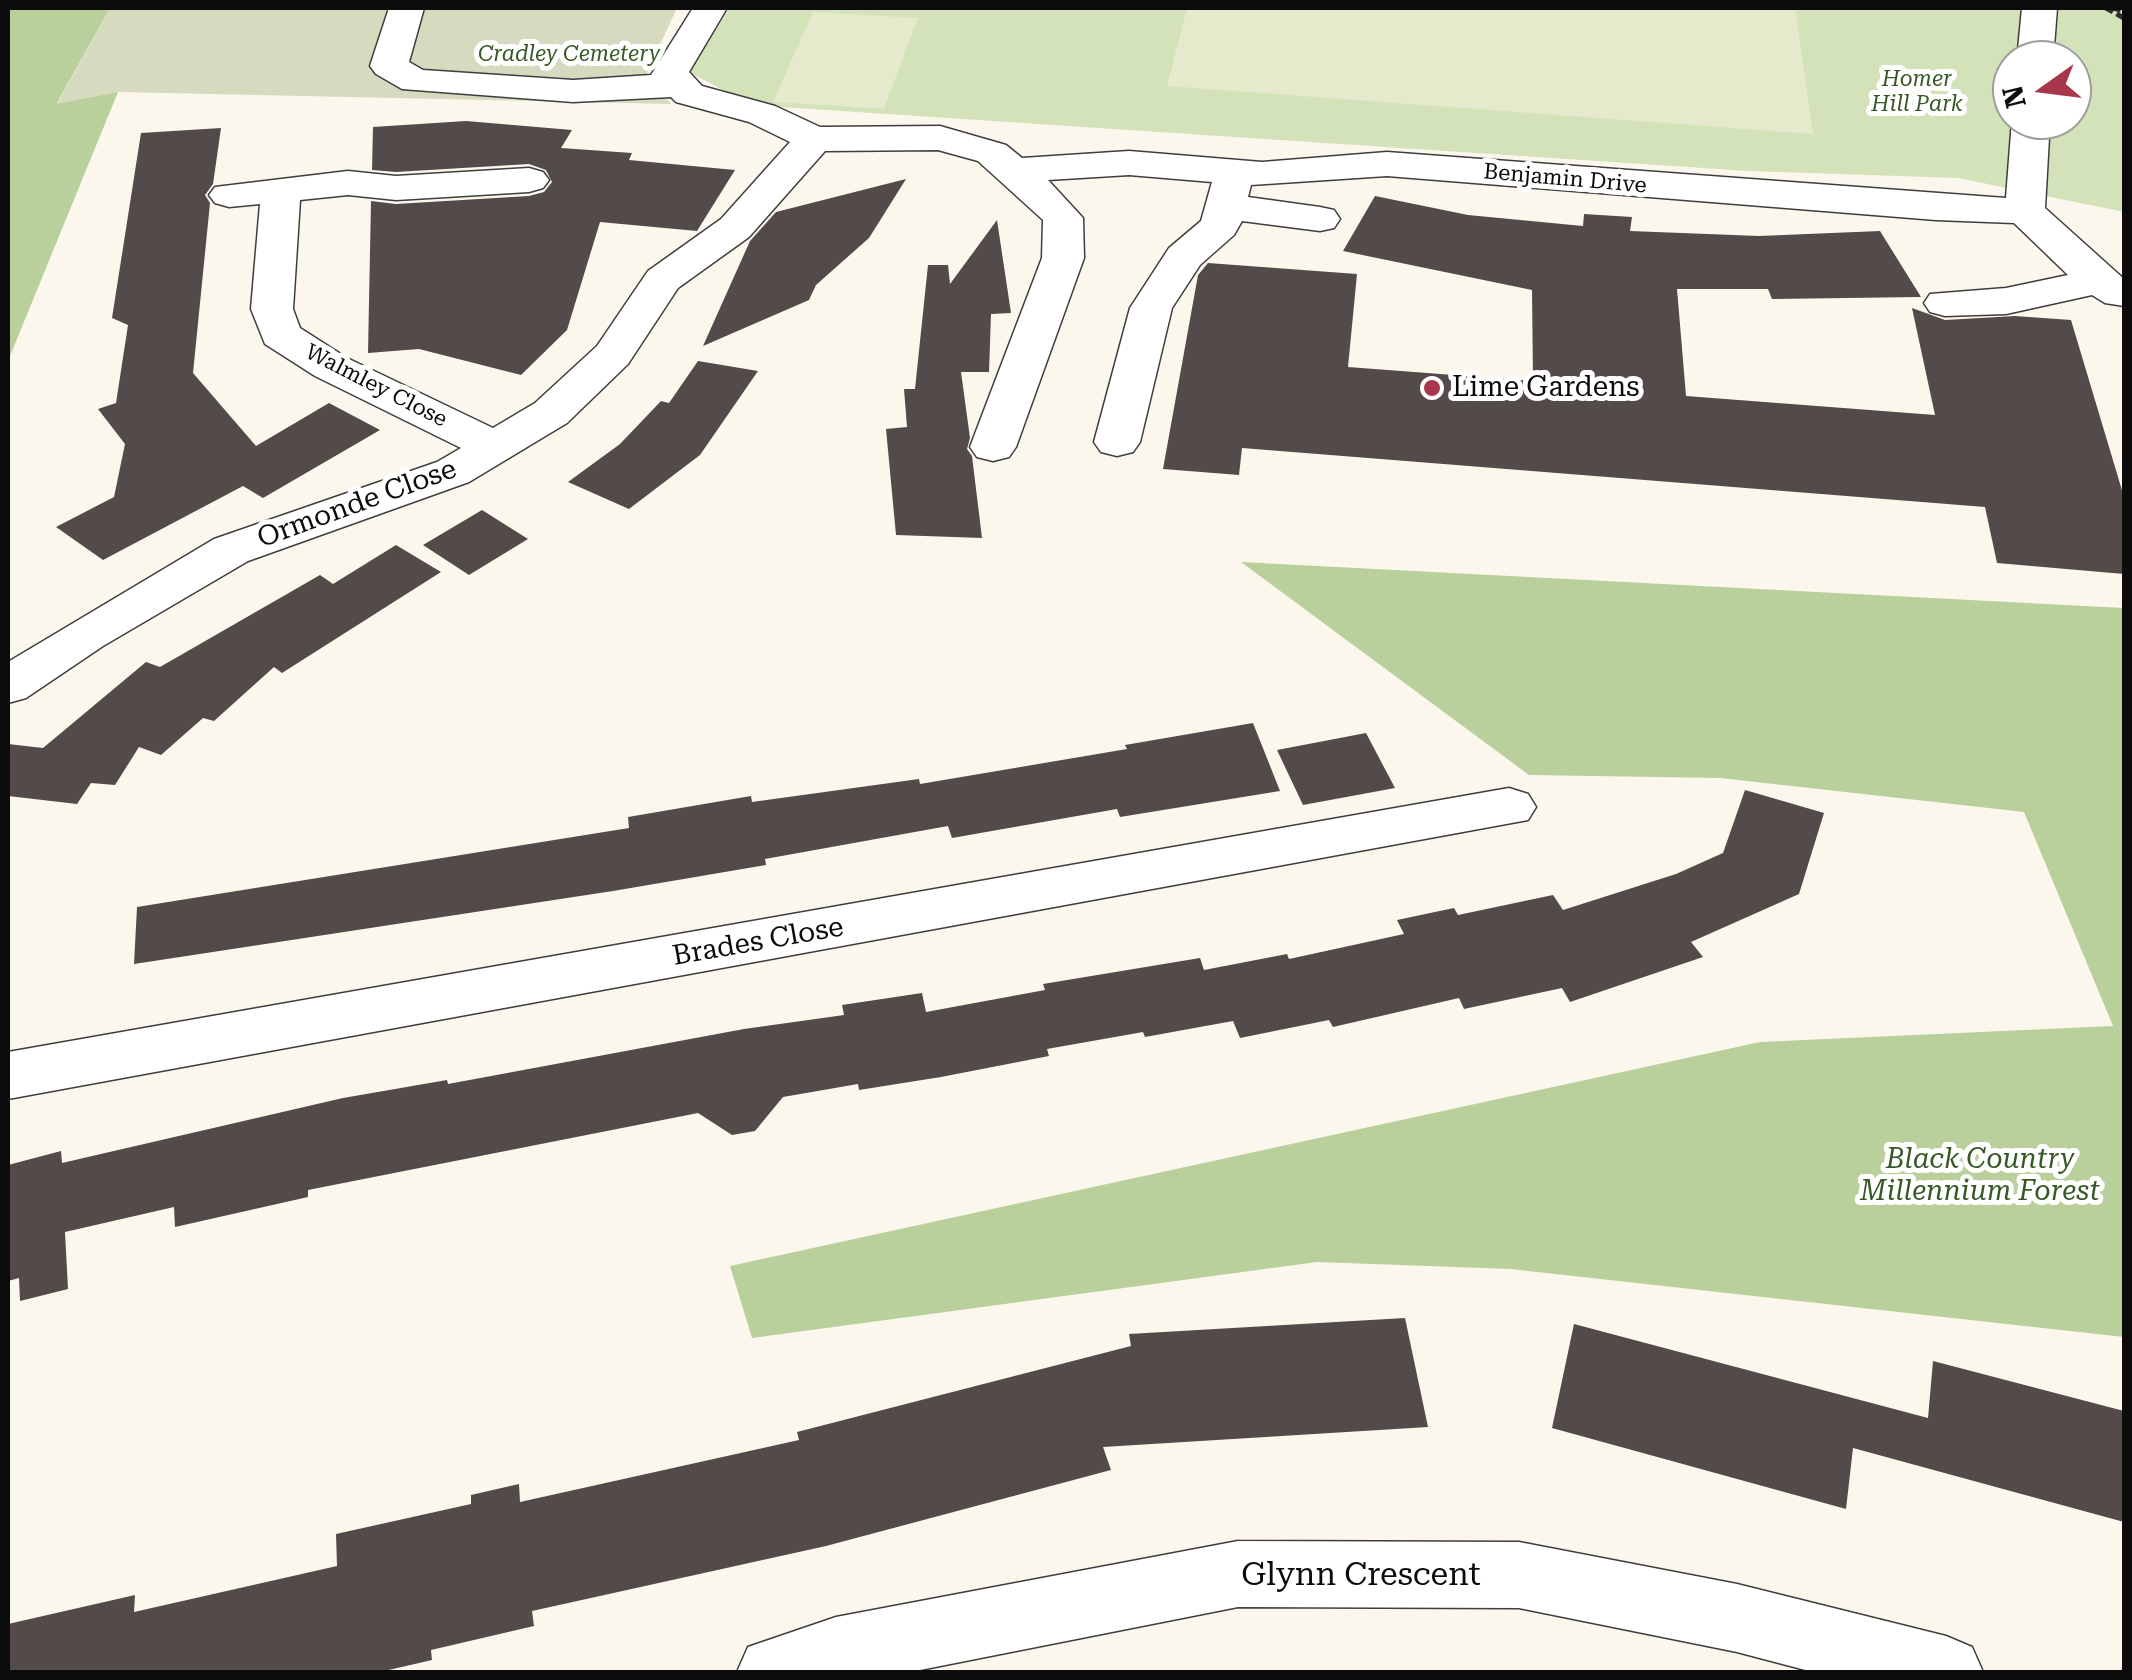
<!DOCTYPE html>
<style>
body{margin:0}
#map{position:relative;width:2132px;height:1680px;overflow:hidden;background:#fcf7ec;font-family:"Roboto Serif",serif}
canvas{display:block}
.frame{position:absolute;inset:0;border:10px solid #0b0b0b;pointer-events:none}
.north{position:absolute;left:1992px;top:40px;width:100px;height:100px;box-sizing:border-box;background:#fff;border:2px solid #9d9d9d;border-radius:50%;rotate:256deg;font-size:28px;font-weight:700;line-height:40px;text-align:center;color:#0b0b0b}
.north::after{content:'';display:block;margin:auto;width:35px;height:45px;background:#a8374b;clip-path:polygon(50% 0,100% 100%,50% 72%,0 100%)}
</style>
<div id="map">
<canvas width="2132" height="1680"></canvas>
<div class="frame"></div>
<div class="north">N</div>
</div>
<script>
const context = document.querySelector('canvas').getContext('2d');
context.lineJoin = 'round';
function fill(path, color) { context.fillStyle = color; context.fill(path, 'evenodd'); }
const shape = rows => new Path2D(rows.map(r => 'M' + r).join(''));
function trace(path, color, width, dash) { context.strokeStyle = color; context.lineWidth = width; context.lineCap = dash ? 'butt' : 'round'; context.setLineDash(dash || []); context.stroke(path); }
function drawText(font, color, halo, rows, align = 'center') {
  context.font = font + ' "Roboto Serif",serif'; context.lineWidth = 10; context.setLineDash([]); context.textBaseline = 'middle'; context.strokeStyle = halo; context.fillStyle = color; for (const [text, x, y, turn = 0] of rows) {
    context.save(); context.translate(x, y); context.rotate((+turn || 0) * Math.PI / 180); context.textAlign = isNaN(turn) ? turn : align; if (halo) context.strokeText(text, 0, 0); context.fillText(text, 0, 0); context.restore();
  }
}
fill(shape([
 [730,8,2124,8,2124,212,1958,178,1748,171,751,105,689,72],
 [2012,60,2072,60,2072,120,2012,120]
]), '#d4e2ba');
fill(shape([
 [8,8,110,8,57,103,118,92,8,361],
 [1241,562,2124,608,2124,1337,1510,1269,1317,1262,752,1338,730,1266,1760,1042,2113,1026,2024,812,1720,778,1529,775]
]), '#bad09c');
fill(shape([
 [110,8,677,8,645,77,671,104,118,92,57,104]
]), '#d6dbc0');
fill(shape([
 [1187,8,1795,8,1813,134,1167,86],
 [813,12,918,18,884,109,773,102]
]), '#e4eacb');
fill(shape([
 [466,121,572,130,561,148,632,153,629,160,735,170,697,231,600,222,567,330,521,375,419,349,368,353,371,201,396,204,529,196,544,192,552,182,546,170,529,164,396,172,372,170,373,127],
 [221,128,213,184,205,195,210,203,193,373,256,446,329,403,380,430,263,498,243,486,103,560,56,527,114,497,125,444,98,409,116,403,128,325,112,318,141,133],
 [906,179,869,238,816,285,809,300,703,346,750,241,776,212],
 [1375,196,1468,215,1583,226,1584,214,1632,217,1630,231,1759,236,1880,231,1921,297,1772,299,1768,289,1677,289,1686,396,1935,415,1912,308,1945,320,2015,316,2071,320,2124,497,2124,574,1997,563,1985,507,1242,448,1239,475,1163,469,1198,275,1208,263,1357,274,1348,367,1533,381,1532,290,1343,251],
 [997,220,1011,313,991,314,989,372,961,372,970,438,967,449,972,456,982,538,896,535,886,429,907,427,904,389,915,389,928,265,948,265,950,284],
 [698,361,758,371,700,455,629,509,568,482,620,444,661,401,669,403],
 [482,510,528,539,469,575,423,545],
 [396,545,441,572,282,673,274,667,214,721,203,718,161,755,139,747,115,785,91,783,77,804,8,796,8,744,43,748,146,662,160,667,320,575,333,584],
 [1253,723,1280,791,1120,817,1117,809,952,838,948,826,765,859,766,865,613,891,134,964,137,907,629,828,628,817,751,796,752,802,919,779,920,784,1127,749,1125,745],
 [1366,733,1395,788,1303,805,1277,750],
 [1745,790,1824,813,1799,894,1691,942,1703,957,1570,1002,1562,988,1464,1009,1459,998,1333,1027,1329,1020,1240,1038,1233,1021,1145,1037,1143,1032,1047,1049,1049,1056,941,1077,859,1090,858,1084,783,1097,755,1131,732,1135,698,1113,308,1190,308,1197,175,1227,174,1207,65,1232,68,1289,20,1301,19,1278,8,1281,8,1165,61,1151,62,1163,343,1098,447,1080,448,1084,744,1029,844,1015,842,1005,922,993,926,1012,1045,990,1043,984,1200,958,1204,970,1287,954,1289,959,1404,934,1397,920,1454,908,1458,915,1553,895,1563,910,1676,874,1723,853],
 [1405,1318,1428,1427,1103,1447,1111,1470,826,1546,532,1611,534,1626,431,1650,432,1660,380,1672,8,1672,8,1624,135,1595,134,1612,337,1566,336,1534,471,1504,471,1495,519,1484,520,1502,799,1440,797,1432,1131,1346,1129,1334],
 [1574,1324,1928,1418,1933,1361,2124,1411,2124,1522,1853,1448,1846,1509,1552,1428]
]), '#524b49');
const minor = shape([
 [389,8,424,8,409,62,423,70,573,80,651,75,693,8,727,8,689,72,702,86,775,106,820,127,940,126,1006,145,1022,158,1129,151,1262,162,1387,152,2006,198,2012,120,2050,120,2045,208,2124,279,2124,306,2105,303,2092,295,2006,314,1945,316,1930,312,1924,303,1930,294,2006,288,2068,275,2014,223,1936,220,1387,176,1251,185,1248,197,1320,207,1334,210,1340,219,1334,228,1320,231,1242,221,1234,235,1200,265,1172,308,1140,442,1133,452,1117,456,1101,452,1094,442,1130,308,1169,248,1201,221,1212,182,1129,175,1048,180,1083,218,1084,258,1016,447,1009,457,993,461,977,457,970,447,1042,258,1043,220,978,161,938,150,825,151,749,237,678,288,628,364,567,423,469,482,248,561,103,646,26,698,8,703,8,662,214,539,437,462,461,448,315,376,265,344,251,309,260,204,229,207,215,203,209,195,215,187,348,171,396,176,529,168,543,172,549,180,543,188,529,192,396,200,348,195,300,200,293,309,300,328,347,358,493,428,535,403,597,346,648,271,721,219,790,142,749,122,676,102,671,97,573,102,402,89,376,74,370,66,389,8],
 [2022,8,2057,8,2053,60,2017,60,2022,8],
 [1509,788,1528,794,1536,807,1528,820,8,1099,8,1052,1509,788],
 [1238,1541,1519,1542,1737,1584,1946,1636,1972,1647,1983,1672,1813,1672,1737,1652,1519,1608,1238,1607,910,1672,737,1672,748,1647,836,1617,1238,1541]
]);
trace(minor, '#3e3e3e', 3);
trace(shape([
 [2106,8,2124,18],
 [2113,8,2124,11]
]), '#2d2d2d', 5, [8, 4]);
fill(minor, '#fff');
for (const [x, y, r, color] of [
 [1432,388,10,"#a8374b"]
]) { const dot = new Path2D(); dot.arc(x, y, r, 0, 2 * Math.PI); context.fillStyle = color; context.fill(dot); trace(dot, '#fff', 4); }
drawText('italic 22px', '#375925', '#fff', [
 ["Cradley Cemetery",569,55],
 ["Homer",1917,80],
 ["Hill Park",1917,105]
]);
drawText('22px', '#0b0b0b', '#fff', [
 ["Benjamin Drive",1565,179,5],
 ["Walmley Close",376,386,27]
]);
drawText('28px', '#0b0b0b', '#fff', [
 ["Lime Gardens",1452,388]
], 'left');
drawText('28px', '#0b0b0b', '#fff', [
 ["Ormonde Close",357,504,-20],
 ["Brades Close",758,942,-10]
]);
drawText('italic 28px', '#375925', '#fff', [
 ["Black Country",1980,1160],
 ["Millennium Forest",1980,1192]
]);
drawText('32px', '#0b0b0b', '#fff', [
 ["Glynn Crescent",1361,1576]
]);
</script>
